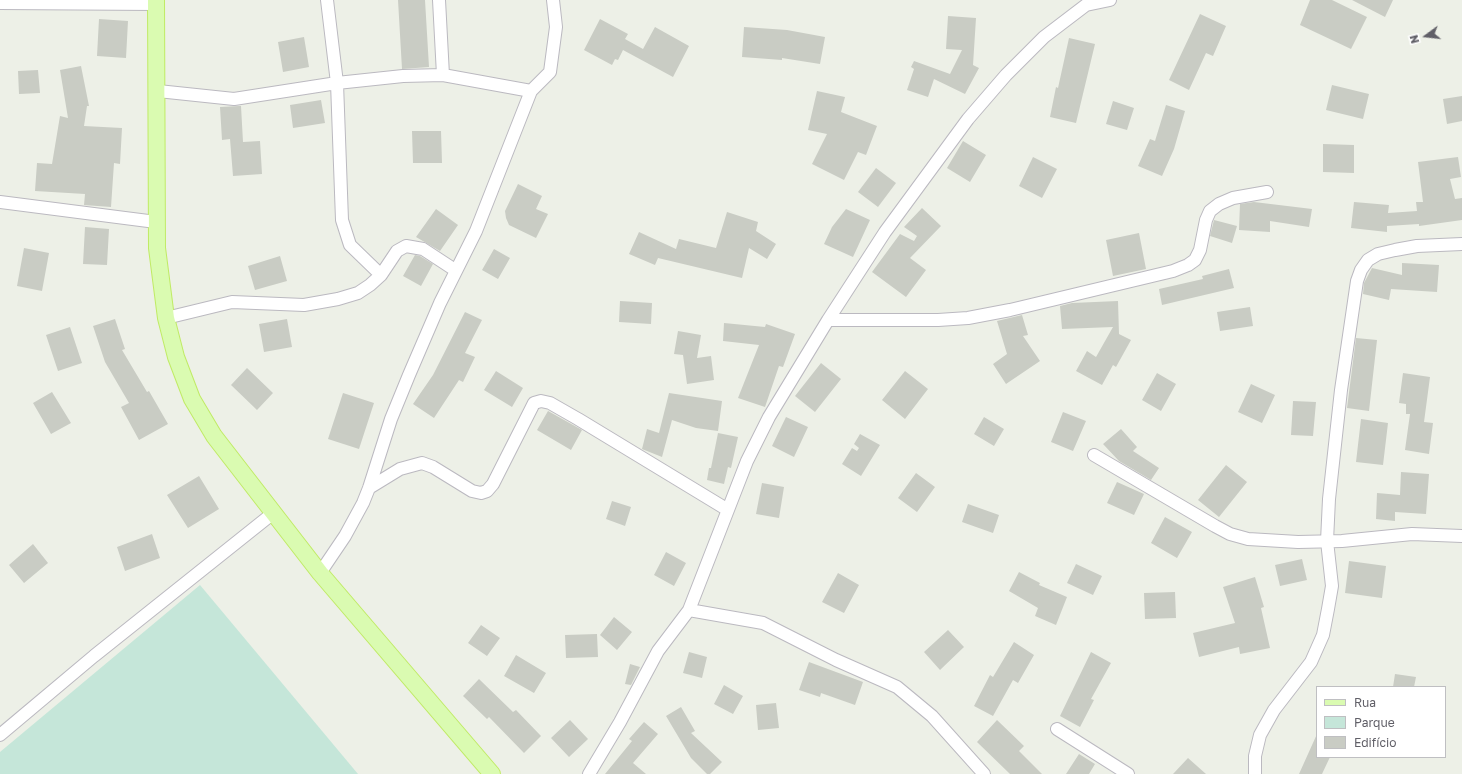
<!DOCTYPE html>
<meta charset="utf-8">
<style>
body{margin:0}
#map{position:relative;width:1462px;height:774px;overflow:hidden;background:#edf0e7;font-family:"Golos Text",sans-serif}
canvas{display:block}
.legend{position:absolute;left:1316px;top:686px;width:130px;height:72px;box-sizing:border-box;background:#fff;border:1px solid #bfbfc2;margin:0;padding:5px 7px;list-style:none;font-size:12px;color:#605f67}
.legend li{display:flex;align-items:center;gap:8px;height:20px}
.legend b{width:20px;border:1px solid #bfbfc2}
.north{position:absolute;left:1406px;top:16px;width:40px;height:40px;-webkit-text-stroke:3px #fff;paint-order:stroke;rotate:255deg;font-size:11px;font-weight:700;line-height:16px;text-align:center;color:#605f67}
.north::after{content:'';display:block;margin:auto;width:14px;height:18px;background:#605f67;clip-path:polygon(50% 0,100% 100%,50% 72%,0 100%)}
</style>
<div id="map">
<canvas width="1462" height="774"></canvas>
<ul class="legend">
<li><b style="height:5px;background:#dafbb1"></b>Rua</li>
<li><b style="height:11px;background:#c5e6d9"></b>Parque</li>
<li><b style="height:11px;background:#c9ccc4"></b>Edifício</li>
</ul>
<div class="north">N</div>
</div>
<script>
const context = document.querySelector('canvas').getContext('2d');
context.lineJoin = 'round';
function fill(path, color) { context.fillStyle = color; context.fill(path, 'evenodd'); }
const shape = rows => new Path2D(rows.map(r => 'M' + r).join(''));
function trace(path, color, width, dash) { context.strokeStyle = color; context.lineWidth = width; context.lineCap = dash ? 'butt' : 'round'; context.setLineDash(dash || []); context.stroke(path); }
fill(shape([
 [200,585,358,774,0,774,0,752]
]), '#c5e6d9');
fill(shape([
 [398,0,425,0,429,67,402,69],
 [1310,0,1332,0,1367,17,1351,49,1300,25],
 [1352,0,1393,0,1385,17],
 [1200,14,1226,26,1213,56,1206,53,1189,90,1169,80],
 [948,16,976,18,973,65,979,68,965,94,934,79,928,97,907,90,914,69,911,67,914,61,950,74,962,50,946,49],
 [99,19,128,21,126,58,97,56],
 [600,19,628,34,625,39,643,49,655,27,689,46,673,77,623,50,618,60,615,59,612,65,584,50],
 [744,27,787,30,825,37,820,64,782,58,782,60,742,57],
 [304,37,309,67,283,72,278,42],
 [1069,38,1095,44,1076,123,1050,117,1056,87,1058,88],
 [81,66,89,106,87,106,84,126,122,128,120,164,114,163,111,207,84,205,85,194,35,191,37,163,52,164,60,116,68,118,60,70],
 [38,70,40,93,19,94,18,71],
 [1332,85,1369,94,1363,119,1326,110],
 [817,91,845,97,841,112,877,126,866,155,858,152,844,180,812,164,827,134,808,130],
 [1462,96,1462,121,1447,124,1443,99],
 [321,100,325,123,293,128,290,105],
 [1113,101,1134,108,1127,130,1106,124],
 [1166,105,1185,111,1174,149,1162,176,1138,166,1150,139,1155,141],
 [239,106,241,106,243,142,260,141,262,174,233,176,230,139,222,140,220,107],
 [412,131,441,131,442,163,413,163],
 [963,141,986,155,970,182,947,168],
 [1323,144,1354,145,1354,173,1323,172],
 [1033,157,1057,169,1042,198,1019,186],
 [1458,157,1461,177,1450,179,1455,199,1462,198,1462,220,1419,226,1419,224,1387,226,1387,232,1351,228,1354,202,1389,205,1388,213,1417,211,1416,202,1423,202,1418,162],
 [876,168,896,183,878,207,858,192],
 [518,184,542,196,536,209,548,214,536,238,509,225,506,218,505,211],
 [1254,202,1312,209,1309,227,1270,221,1270,232,1239,230,1240,204],
 [922,208,941,226,910,258,926,270,906,297,872,272,900,234,914,241,917,236,904,227],
 [436,209,458,225,440,251,416,237],
 [846,209,870,220,853,257,824,244,832,227],
 [727,212,758,222,756,231,776,244,767,259,749,248,742,278,658,258,655,265,629,254,639,232,676,249,679,239,716,248],
 [1214,220,1237,226,1232,243,1210,236],
 [85,227,109,229,107,265,83,264],
 [1139,233,1146,269,1113,276,1106,240],
 [24,248,49,253,42,291,17,286],
 [494,249,510,258,498,279,482,270],
 [415,255,420,256,433,264,421,286,403,276],
 [280,256,287,281,255,290,248,266],
 [1402,263,1439,265,1437,292,1391,289,1389,300,1363,294,1364,283,1372,268,1402,275],
 [1229,269,1234,288,1162,305,1159,289,1203,279,1202,276],
 [620,301,652,303,651,324,619,322],
 [1118,301,1119,334,1131,340,1116,367,1113,365,1102,385,1076,371,1087,351,1096,357,1113,327,1062,329,1060,306,1072,303],
 [1250,307,1253,326,1220,331,1217,312],
 [465,312,482,320,465,353,475,357,463,382,459,380,434,418,413,404,433,375],
 [1022,315,1028,335,1023,336,1040,361,1006,384,993,364,1007,354,997,321],
 [115,319,125,349,122,350,147,392,149,391,168,424,139,440,121,407,129,403,105,362,93,326],
 [287,319,292,347,264,352,259,324],
 [724,323,765,327,766,324,795,334,783,367,779,366,765,407,738,398,759,345,723,341],
 [70,327,82,363,58,371,46,335],
 [678,331,701,335,697,358,711,356,714,380,687,384,683,355,674,354],
 [1356,338,1377,340,1369,411,1347,408],
 [821,363,841,379,815,412,795,396],
 [247,368,273,393,257,410,231,385],
 [496,371,523,388,512,407,484,390],
 [905,371,928,389,905,419,882,400],
 [1157,373,1176,384,1161,411,1142,400],
 [1403,373,1430,377,1424,422,1433,423,1429,454,1405,450,1410,414,1406,414,1406,404,1399,403],
 [1251,384,1275,395,1262,423,1238,412],
 [52,392,71,423,51,434,33,403],
 [343,393,374,403,359,449,328,439],
 [669,393,722,401,718,431,696,428,672,420,662,457,642,449,647,429,659,433],
 [1293,401,1316,402,1313,436,1291,435],
 [548,411,582,430,571,450,537,430],
 [1063,412,1086,421,1073,451,1051,442],
 [786,417,808,427,794,457,772,446],
 [984,417,1004,429,994,446,974,434],
 [1361,419,1388,423,1383,465,1356,462],
 [1121,429,1137,447,1133,451,1159,468,1151,480,1119,461,1103,444],
 [718,433,738,437,731,468,728,467,724,484,707,480,709,468,711,468],
 [860,434,880,445,861,476,842,464,852,448,857,451,859,448,854,444],
 [1226,465,1247,482,1219,517,1198,500],
 [1401,472,1429,474,1426,514,1395,512,1395,521,1376,519,1377,493,1400,495],
 [916,473,935,487,917,512,898,498],
 [199,476,219,509,188,528,167,495],
 [1117,482,1144,494,1134,515,1107,503],
 [762,483,784,487,779,518,756,514],
 [612,501,631,507,625,526,606,519],
 [968,504,999,515,993,533,962,522],
 [1165,517,1192,532,1177,558,1151,543],
 [152,534,160,558,125,571,117,547],
 [33,544,48,563,24,583,9,565],
 [666,552,686,563,674,586,654,575],
 [1302,559,1307,580,1280,586,1275,565],
 [1349,561,1386,566,1382,598,1345,593],
 [1076,564,1102,576,1093,595,1067,583],
 [1019,572,1040,583,1039,585,1067,597,1056,625,1035,616,1038,608,1009,591],
 [838,573,859,585,844,613,822,602],
 [1255,577,1264,607,1261,608,1270,648,1240,654,1239,647,1199,657,1193,633,1235,623,1223,587],
 [1175,592,1176,618,1145,619,1144,593],
 [614,617,632,632,617,650,600,635],
 [481,625,500,638,487,656,468,643],
 [948,630,964,647,940,670,924,652],
 [597,634,598,657,566,658,565,635],
 [1014,642,1034,655,1018,683,1013,680,993,716,974,706,990,675,993,677],
 [689,652,707,657,702,678,683,673],
 [1091,652,1111,663,1091,699,1094,700,1080,727,1060,716],
 [516,655,546,673,534,693,504,676],
 [809,662,863,682,855,705,821,693,820,697,799,690],
 [630,664,640,667,631,685,625,684],
 [1395,674,1416,677,1414,687,1393,687],
 [479,679,513,712,516,710,541,736,524,753,489,717,487,719,463,696],
 [724,685,743,696,733,714,714,704],
 [776,703,779,728,758,730,756,705],
 [681,707,695,731,691,733,722,762,710,774,707,774,691,758,666,716],
 [570,720,588,739,569,757,551,738],
 [997,720,1024,746,1019,751,1042,774,1010,774,977,742],
 [644,722,658,734,633,763,646,774,605,774,632,741,629,739],
 [1317,734,1317,757,1330,757,1322,774,1299,774],
 [1079,754,1095,764,1089,774,1066,774],
 [1188,758,1206,774,1173,774]
]), '#c9ccc4');
const minor = shape([
 [327,0,337,83,342,220,350,245,381,275],
 [439,0,443,75],
 [0,3,156,4],
 [158,91,234,99,337,83,403,76,443,75,531,91],
 [0,202,156,222],
 [166,318,232,302,304,305,338,299,358,293,370,285,381,275,397,251,406,246,423,249,455,270],
 [828,320,938,320,968,318,1010,310,1173,271,1188,265,1195,260,1200,250,1206,220,1210,211,1219,204,1233,198,1267,192],
 [1094,455,1215,526,1230,534,1248,539,1298,542,1342,541,1412,534,1462,536],
 [369,488,400,469,422,463,433,467,472,491,481,493,487,491,493,484,531,409,534,403,541,401,550,403,578,419,728,510],
 [320,573,345,536,363,503,369,488,391,419,409,375,440,303,476,231,531,91,550,72,556,27,553,0],
 [689,610,763,623,836,660,897,687,932,716,984,774],
 [1057,729,1128,774],
 [0,735,94,656,272,514],
 [589,774,620,722,658,651,689,610,747,461,769,417,828,320,885,232,968,119,1006,75,1044,37,1086,5,1110,0],
 [1255,774,1255,756,1260,735,1274,710,1311,662,1323,635,1328,609,1332,586,1327,541,1329,499,1341,390,1357,281,1361,270,1368,260,1378,254,1395,250,1417,246,1462,244]
]);
const major = shape([
 [156,0,157,248,166,318,176,357,192,399,214,436,320,573,492,774]
]);
trace(minor, '#bbb9c0', 14);
trace(major, '#c0eb65', 18);
trace(minor, '#fff', 12);
trace(major, '#dafbb1', 16);
</script>
